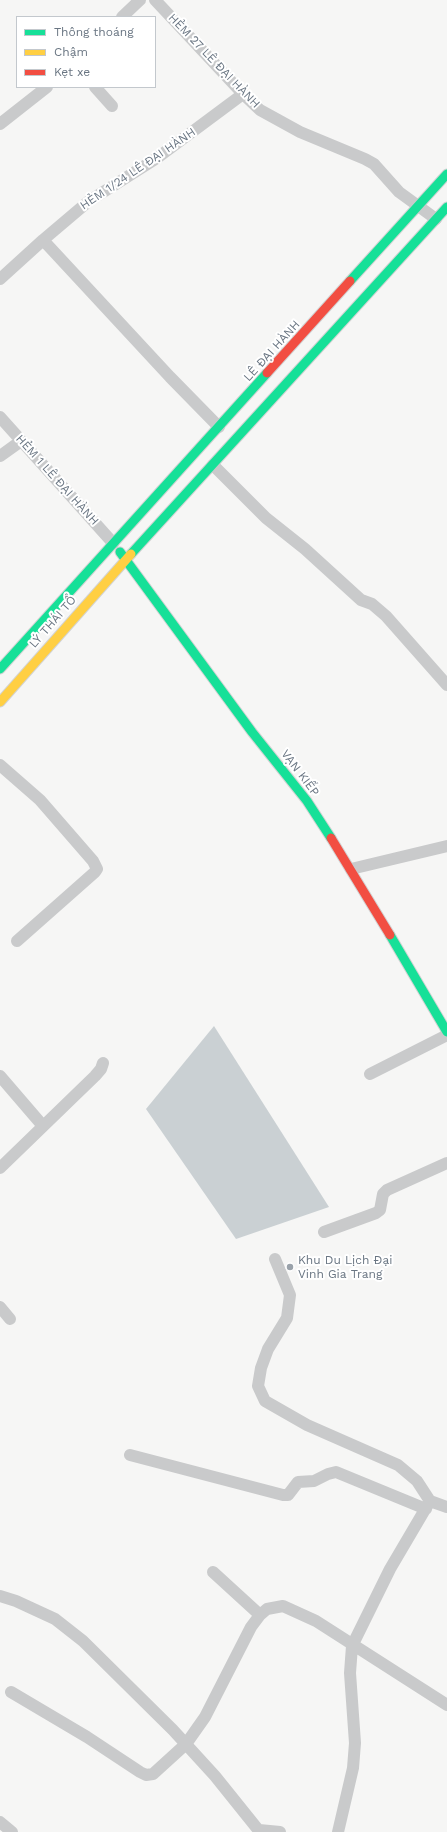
<!DOCTYPE html>
<meta charset="utf-8">
<style>
body{margin:0}
#map{position:relative;width:447px;height:1832px;overflow:hidden;background:#f6f6f5;font-family:"Work Sans",sans-serif}
canvas{display:block}
.legend{position:absolute;left:16px;top:16px;width:140px;height:72px;box-sizing:border-box;background:#fff;border:1px solid #c3c8cd;margin:0;padding:5px 7px;list-style:none;font-size:12px;color:#697582}
.legend li{display:flex;align-items:center;gap:8px;height:20px}
.legend b{width:20px;border:1px solid #c3c8cd}
</style>
<div id="map">
<canvas width="447" height="1832"></canvas>
<ul class="legend">
<li><b style="height:5px;background:#16e098"></b>Thông thoáng</li>
<li><b style="height:5px;background:#ffcf43"></b>Chậm</li>
<li><b style="height:5px;background:#f24e42"></b>Kẹt xe</li>
</ul>
</div>
<script>
const context = document.querySelector('canvas').getContext('2d');
context.lineJoin = 'round';
function fill(path, color) { context.fillStyle = color; context.fill(path, 'evenodd'); }
const shape = rows => new Path2D(rows.map(r => 'M' + r).join(''));
function trace(path, color, width, dash) { context.strokeStyle = color; context.lineWidth = width; context.lineCap = dash ? 'butt' : 'round'; context.setLineDash(dash || []); context.stroke(path); }
function drawText(font, color, halo, rows, align = 'center') {
  context.font = font + ' "Work Sans",sans-serif'; context.lineWidth = 4; context.setLineDash([]); context.textBaseline = 'middle'; context.strokeStyle = halo; context.fillStyle = color; for (const [text, x, y, turn = 0] of rows) {
    context.save(); context.translate(x, y); context.rotate((+turn || 0) * Math.PI / 180); context.textAlign = isNaN(turn) ? turn : align; if (halo) context.strokeText(text, 0, 0); context.fillText(text, 0, 0); context.restore();
  }
}
fill(shape([
 [214,1026,329,1207,236,1239,146,1109]
]), '#cad0d3');
const fast = shape([
 [350,281,447,174],
 [120,552,252,732,307,801,331,838],
 [131,554,447,207],
 [0,669,267,373],
 [390,935,447,1032]
]);
const slow = shape([
 [0,702,131,554]
]);
const jam = shape([
 [267,373,350,281],
 [331,838,390,935]
]);
trace(fast, '#d2d3d3', 11);
trace(slow, '#d2d3d3', 11);
trace(jam, '#d2d3d3', 11);
trace(shape([
 [155,0,243,94,260,110,300,132,365,159,374,164,399,192,436,219],
 [122,17,140,0],
 [95,87,112,106],
 [0,124,47,87],
 [43,240,170,377,219,427],
 [0,279,43,240,89,201,157,158,243,94],
 [0,417,113,543],
 [0,456,21,441],
 [213,465,266,518,305,549,361,600,372,604,386,616,447,685],
 [0,765,40,800,93,861,97,869,95,872,17,941],
 [351,869,447,846],
 [370,1074,447,1035],
 [0,1076,43,1126],
 [0,1168,95,1076,101,1069,103,1063],
 [324,1232,376,1213,380,1210,383,1194,387,1190,447,1163],
 [275,1259,290,1295,287,1318,268,1349,261,1368,258,1386,265,1401,307,1425,398,1465,417,1481,430,1501,390,1569,352,1646,350,1673,355,1743,353,1768,338,1832],
 [0,1307,10,1319],
 [130,1455,283,1495,288,1495,298,1482,314,1481,328,1474,336,1472,426,1509],
 [430,1501,447,1507],
 [213,1572,260,1615],
 [0,1596,16,1601,55,1619,83,1641,173,1730,215,1776,260,1832],
 [11,1692,87,1737,140,1772,146,1775,153,1774,186,1744,205,1717,251,1627,260,1615,267,1609,283,1606,316,1621,447,1705],
 [0,1822,12,1832],
 [259,1830,280,1832]
]), '#c9cacb', 12);
trace(fast, '#16e098', 9);
trace(slow, '#ffcf43', 9);
trace(jam, '#f24e42', 9);
for (const [x, y, r, color] of [
 [290,1267,4,"#9aa2aa"]
]) { const dot = new Path2D(); dot.arc(x, y, r, 0, 2 * Math.PI); context.fillStyle = color; context.fill(dot); trace(dot, '#fff', 1.5); }
drawText('12px', '#697582', '#fff', [
 ["HẺM 27 LÊ ĐẠI HÀNH",214,61,46],
 ["HẺM 1/24 LÊ ĐẠI HÀNH",138,169,-34],
 ["LÊ ĐẠI HÀNH",272,351,-48],
 ["HẺM 1 LÊ ĐẠI HÀNH",57,480,48],
 ["LÝ THÁI TỔ",53,622,-49],
 ["VẠN KIẾP",300,773,53]
]);
drawText('12px', '#697582', '#fff', [
 ["Khu Du Lịch Đại",298,1260],
 ["Vinh Gia Trang",298,1274]
], 'left');
</script>
